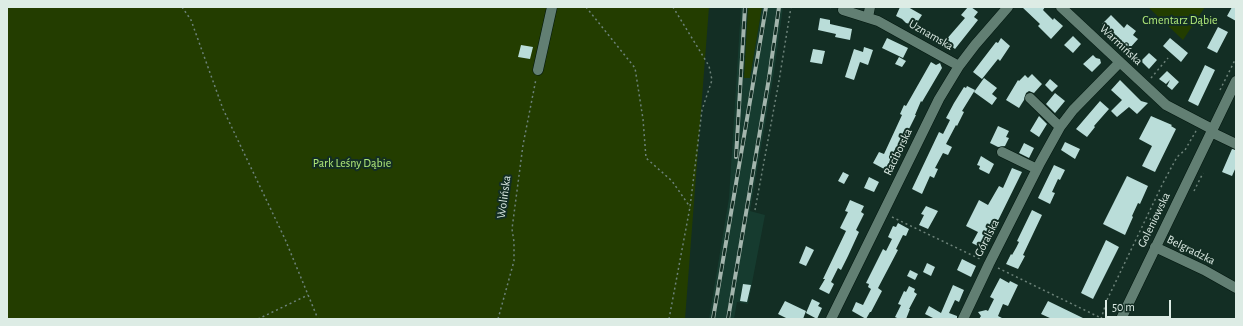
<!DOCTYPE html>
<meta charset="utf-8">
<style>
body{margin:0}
#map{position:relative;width:1243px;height:326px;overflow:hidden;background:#132e24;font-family:"Alegreya Sans",sans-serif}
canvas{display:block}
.frame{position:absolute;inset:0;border:8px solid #ddece5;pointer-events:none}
.scale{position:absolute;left:1105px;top:300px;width:66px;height:18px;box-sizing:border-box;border:2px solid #ddece5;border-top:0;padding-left:5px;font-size:12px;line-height:14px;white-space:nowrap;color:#ddece5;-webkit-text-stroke:3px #132e24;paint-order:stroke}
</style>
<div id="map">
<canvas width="1243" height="326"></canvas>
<div class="frame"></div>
<div class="scale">50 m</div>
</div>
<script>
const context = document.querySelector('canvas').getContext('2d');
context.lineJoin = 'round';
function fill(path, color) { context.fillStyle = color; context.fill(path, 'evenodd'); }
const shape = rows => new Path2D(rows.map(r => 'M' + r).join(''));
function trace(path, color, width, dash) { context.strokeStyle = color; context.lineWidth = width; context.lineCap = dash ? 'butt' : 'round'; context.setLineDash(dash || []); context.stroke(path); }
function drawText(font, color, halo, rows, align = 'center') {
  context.font = font + ' "Alegreya Sans",sans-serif'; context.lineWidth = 4; context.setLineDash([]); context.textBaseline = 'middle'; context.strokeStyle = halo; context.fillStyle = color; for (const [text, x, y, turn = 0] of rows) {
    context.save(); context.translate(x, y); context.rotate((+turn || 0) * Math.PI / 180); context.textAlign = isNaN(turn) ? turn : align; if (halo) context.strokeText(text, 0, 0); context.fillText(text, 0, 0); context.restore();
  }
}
fill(shape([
 [741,7,748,7,744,78,750,78,762,7,783,7,774,72,750,211,765,215,748,304,737,302,734,319,709,319,729,198]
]), '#163b2f');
fill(shape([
 [7,7,709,7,685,319,7,319],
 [748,7,762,7,750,78,744,78],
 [1148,7,1205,7,1183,40]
]), '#233d00');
fill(shape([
 [900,7,908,7,922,15,916,24,911,21,910,24,906,23,902,19,896,16],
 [968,7,971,7,978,12,974,17,978,20,955,49,945,41,965,18,961,15],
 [1022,7,1045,7,1043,10,1053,20,1054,18,1063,26,1051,39,1038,26,1040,24],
 [1232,7,1236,7,1236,21,1227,16],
 [1111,15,1124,28,1127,24,1136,31,1133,35,1138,39,1129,49,1127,50,1124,47,1124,46,1102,24],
 [820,18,830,20,830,24,852,29,850,40,835,37,836,34,818,30],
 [1218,27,1228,32,1217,53,1207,48],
 [1073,36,1081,44,1073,53,1064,45],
 [887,38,908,48,903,58,882,48],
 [1001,38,1010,46,1000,61,998,59,982,79,973,72,996,42,998,43],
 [1170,38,1188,53,1181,62,1163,46],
 [521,45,533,47,530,59,518,57],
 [864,47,873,50,868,65,860,62,854,80,845,77,854,49,863,52],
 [813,49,825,51,822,64,810,62],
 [1149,53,1157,60,1149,69,1141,61],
 [1093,55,1096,58,1100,59,1101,63,1092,72,1083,64],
 [899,57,906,61,902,67,895,64],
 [931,62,936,65,940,63,942,68,922,102,921,101,915,115,916,115,899,149,896,147,886,170,873,163,879,152,884,154,902,115,900,114,904,105,906,106],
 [1205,65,1215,70,1198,106,1188,101],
 [1167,71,1179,82,1172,90,1167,86,1170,80,1166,84,1159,79],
 [1032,74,1042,84,1034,93,1029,91,1026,93,1024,100,1019,108,1006,100,1018,80,1019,81,1025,75,1028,78],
 [984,78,997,88,992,94,997,98,992,105,974,92],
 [1050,79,1058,86,1052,92,1045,85],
 [1120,80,1141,101,1148,103,1137,114,1129,107,1117,117,1111,111,1122,100,1111,90],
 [967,86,975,90,962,111,964,112,957,126,956,125,946,144,952,147,948,155,943,153,935,168,938,169,934,178,930,176,922,194,912,189,939,132,943,134,950,120,946,118,954,103,964,87,966,88],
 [1055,93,1065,101,1055,113,1046,104],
 [1100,101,1109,109,1094,126,1095,127,1087,137,1076,129],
 [1039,116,1047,124,1039,137,1030,131],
 [1151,116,1172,125,1171,126,1176,129,1155,172,1142,166,1152,146,1139,139],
 [998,126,1009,131,1006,137,1009,138,1005,146,998,147,990,143],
 [1065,142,1080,149,1075,159,1061,150],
 [1024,143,1034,148,1029,158,1019,153],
 [1232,149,1236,150,1236,167,1232,176,1222,172],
 [981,156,994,164,989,174,979,169,980,166,977,165],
 [1054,165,1065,170,1060,180,1058,179,1052,192,1055,193,1050,204,1038,198],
 [1012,168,1022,172,984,249,972,243,978,232,966,226,979,200,988,205,999,186,1003,188],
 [843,172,849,175,844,184,838,181],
 [1127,176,1148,186,1140,204,1138,203,1132,216,1133,217,1125,235,1103,224],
 [869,177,879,182,874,192,864,188],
 [850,200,864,206,861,212,864,214,856,230,859,232,848,256,841,270,838,268,831,282,834,284,829,294,819,289,825,279,823,279,846,231,840,228,848,212,845,211],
 [926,206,938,211,928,229,919,225,924,215,921,214],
 [1032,210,1042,215,1023,255,1025,256,1018,269,1006,264,1011,254,1012,255,1016,248,1019,242,1017,241],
 [898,223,909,229,906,236,903,235,896,249,898,250,878,288,882,291,871,312,870,312,866,319,852,311,856,302,863,305,871,289,868,287,869,284,866,283,883,249,886,251,892,239,888,237,893,226,896,227],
 [1106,240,1119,247,1093,299,1081,293],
 [806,246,814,250,806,266,799,263],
 [962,259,976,266,971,277,957,270],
 [927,263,935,267,931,276,923,272],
 [910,270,918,274,915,280,907,276],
 [1000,278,1009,283,1010,281,1018,285,1008,306,1003,304,998,316,1004,319,979,319,981,316,978,312,986,310,988,311,994,299,990,297],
 [743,284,751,285,747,302,740,301],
 [953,285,964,290,959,302,955,300,949,313,957,316,957,319,935,319,925,314,929,306,941,313],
 [909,286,915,289,914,292,917,294,909,309,910,309,906,319,899,319,895,317,901,305,898,304,904,291,906,292],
 [812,299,820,303,818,306,822,308,817,319,806,313],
 [785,301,806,311,803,319,788,319,778,314],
 [1048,301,1085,319,1052,319,1041,314]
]), '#baddd9');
const minor = shape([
 [1061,7,1166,105,1212,129],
 [843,10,878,21,959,66],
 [868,17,870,7],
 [538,70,552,7],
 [1030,98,1060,127],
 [1211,132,1236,144],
 [1002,152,1037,169],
 [1155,247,1204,270,1236,288],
 [831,319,939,99,959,66,975,45,1008,7],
 [963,319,989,264,1040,163,1060,127,1073,110,1120,62],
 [1121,319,1236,81]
]);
trace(minor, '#00160e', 11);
trace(shape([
 [182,7,191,20,223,109,285,239,318,319],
 [586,7,635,68,643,119,646,158,672,181,690,207],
 [829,7,833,8],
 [1151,78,1168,58],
 [1220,90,1236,58],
 [1194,191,1203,173],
 [755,210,779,81,791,7],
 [892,217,980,259],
 [998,268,1101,318],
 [258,319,308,295],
 [498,319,514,261,514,242,512,229,523,145,536,79],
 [669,319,690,207,702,110,712,80,709,66,673,7],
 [1101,319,1107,300,1163,183,1177,157,1185,150,1196,131]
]), '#6c8279', 1.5, [2, 3]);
trace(minor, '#627f73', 10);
const rail = shape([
 [736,157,745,7],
 [713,319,766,7],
 [728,319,769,78,779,7]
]);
trace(rail, '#a3b5ad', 4);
trace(rail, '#132e24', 2.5, [8]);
drawText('12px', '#b1ea7a', '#132e24', [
 ["Cmentarz Dąbie",1180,20],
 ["Park Leśny Dąbie",352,163]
]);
drawText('12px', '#ddece5', '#132e24', [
 ["Uznamska",931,35,30],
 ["Warmińska",1121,45,43],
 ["Raciborska",898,152,-64],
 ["Wolińska",504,197,-82],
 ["Goleniowska",1154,220,-64],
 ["Góralska",987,238,-63],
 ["Belgradzka",1191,250,26]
]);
</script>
